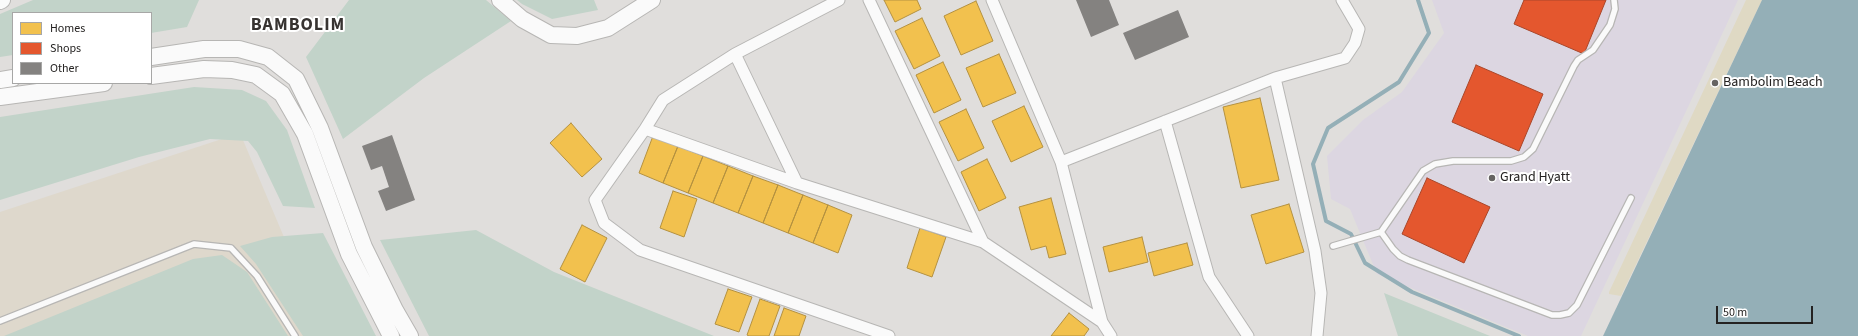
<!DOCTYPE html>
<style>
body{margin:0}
#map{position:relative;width:1858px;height:336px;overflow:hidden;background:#e0dedc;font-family:"Source Sans 3",sans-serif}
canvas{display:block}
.legend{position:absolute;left:12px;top:12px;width:140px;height:72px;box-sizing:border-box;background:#fff;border:1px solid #a7a7a6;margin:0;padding:5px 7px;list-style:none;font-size:12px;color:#242221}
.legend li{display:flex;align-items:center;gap:8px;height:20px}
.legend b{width:20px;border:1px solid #a7a7a6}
.scale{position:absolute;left:1716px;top:306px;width:97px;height:18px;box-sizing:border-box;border:2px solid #242221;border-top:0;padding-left:5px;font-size:12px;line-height:14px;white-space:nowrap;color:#242221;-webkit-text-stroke:3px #fff;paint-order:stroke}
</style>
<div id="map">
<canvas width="1858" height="336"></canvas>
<ul class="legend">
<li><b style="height:11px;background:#f2c14e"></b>Homes</li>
<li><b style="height:11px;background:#e4572e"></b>Shops</li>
<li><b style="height:11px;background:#848280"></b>Other</li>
</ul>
<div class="scale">50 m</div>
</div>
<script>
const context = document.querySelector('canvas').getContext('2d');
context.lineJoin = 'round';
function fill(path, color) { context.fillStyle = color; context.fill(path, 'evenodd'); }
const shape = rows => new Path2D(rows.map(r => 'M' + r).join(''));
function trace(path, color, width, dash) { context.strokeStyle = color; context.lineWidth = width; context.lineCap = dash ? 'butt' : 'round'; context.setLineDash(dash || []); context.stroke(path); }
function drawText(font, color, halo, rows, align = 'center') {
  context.font = font + ' "Source Sans 3",sans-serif'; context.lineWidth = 4; context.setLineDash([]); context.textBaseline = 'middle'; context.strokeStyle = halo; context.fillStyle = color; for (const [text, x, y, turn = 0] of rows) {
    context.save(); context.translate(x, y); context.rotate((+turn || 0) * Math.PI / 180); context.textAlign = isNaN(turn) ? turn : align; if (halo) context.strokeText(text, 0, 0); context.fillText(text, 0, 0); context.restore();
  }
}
fill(shape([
 [1432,0,1738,0,1581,336,1528,336,1377,274,1350,209,1331,199,1327,156,1363,120,1402,92,1444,33]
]), '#dcd6e1');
fill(shape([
 [240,133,289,249,336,336,0,336,0,212]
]), '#ded8cc');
fill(shape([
 [33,0,199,0,187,27,151,33,151,13,13,13,13,55,0,57,0,14],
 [349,0,486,0,511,21,424,78,343,139,306,57],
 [517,0,594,0,598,10,552,19,522,4],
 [194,87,242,90,266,101,287,130,315,208,283,206,257,152,248,141,210,139,139,157,0,200,0,117],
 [476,230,554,272,714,336,429,336,380,240],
 [323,233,376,336,303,336,256,264,240,246,272,237],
 [222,255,247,272,288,336,4,336,193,259],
 [1384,293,1490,336,1398,336]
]), '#c2d3c9');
fill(shape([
 [1746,0,1762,0,1621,296,1609,294,1609,292]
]), '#dfd9c4');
fill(shape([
 [1762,0,1858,0,1858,336,1603,336]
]), '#94afb7');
const homes = shape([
 [884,0,917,0,921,9,895,22,884,0],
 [976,1,993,41,961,55,944,16,976,1],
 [922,18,940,56,914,69,895,31,922,18],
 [999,54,1016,93,983,107,966,68,999,54],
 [943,62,961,100,934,113,916,75,943,62],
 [1260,98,1279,180,1241,188,1223,107,1260,98],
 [1024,106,1043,147,1011,162,992,121,1024,106],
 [966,109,984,148,958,161,939,122,966,109],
 [571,123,602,159,582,177,550,143,571,123],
 [653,136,678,146,663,183,639,173,653,136],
 [678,146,703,156,688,193,663,183,678,146],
 [703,156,728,166,713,203,688,193,703,156],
 [987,159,1006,198,979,211,961,172,987,159],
 [728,166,753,176,738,213,713,203,728,166],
 [753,176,778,185,763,223,738,213,753,176],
 [778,185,803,195,788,233,763,223,778,185],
 [673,191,697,199,684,237,660,228,673,191],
 [803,195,828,205,813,243,788,233,803,195],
 [1051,198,1066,254,1049,258,1046,246,1031,250,1019,207,1051,198],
 [1289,204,1304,252,1266,264,1251,215,1289,204],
 [828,205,852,215,838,253,813,243,828,205],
 [582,225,607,238,585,282,560,269,582,225],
 [920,228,946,237,932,277,907,268,920,228],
 [1142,237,1148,262,1109,272,1103,247,1142,237],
 [1187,243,1193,265,1154,276,1148,253,1187,243],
 [728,289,752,297,739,332,715,324,728,289],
 [760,299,780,306,769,336,749,336,747,335,760,299],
 [784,308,806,316,799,336,774,336,784,308],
 [1069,313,1089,329,1084,336,1051,336,1069,313]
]);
fill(homes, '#f2c14e');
trace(homes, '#b49140', 1);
const shops = shape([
 [1524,0,1606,0,1584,54,1514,24,1524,0],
 [1476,65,1543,94,1519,151,1452,122,1476,65],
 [1427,178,1490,207,1464,263,1402,234,1427,178]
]);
fill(shops, '#e4572e');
trace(shops, '#aa472a', 1);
trace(shape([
 [1418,0,1429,33,1399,82,1328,128,1313,164,1326,221,1351,234,1365,263,1412,292,1519,336]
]), '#94afb7', 4);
fill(shape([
 [1076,0,1109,0,1119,25,1091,37],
 [1178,10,1189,37,1135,60,1123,33],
 [392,135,415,200,386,211,378,191,389,187,382,166,371,170,362,146]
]), '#848280');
const lane = shape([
 [1381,232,1393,249,1400,256,1408,260,1552,315,1560,315,1569,313,1577,305,1631,198],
 [1333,246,1381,232,1423,171,1435,164,1453,161,1511,161,1524,157,1533,149,1574,66,1578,60,1593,50,1610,25,1615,9,1614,0],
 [0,321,194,244,231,248,257,276,295,336]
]);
const street = shape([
 [839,0,735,54,663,100,645,129,595,200,604,223,640,250,889,336],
 [869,0,983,242],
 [992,0,1061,162,1102,322,1111,336],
 [735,54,797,183],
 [1275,78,1315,251,1321,293,1317,336],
 [1165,121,1209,277,1248,336],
 [645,129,797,183,983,242,1102,322],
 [1061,162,1275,78,1345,58,1355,43,1359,29,1342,0]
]);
const secondary = shape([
 [500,0,522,19,551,35,577,36,608,28,652,0],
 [0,1,2,0],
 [151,57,204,49,239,49,268,57,296,79,320,128,364,247,395,310,410,336],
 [151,76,204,69,232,70,256,75,282,94,305,134,349,254,391,336],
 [0,80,13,78],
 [0,97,104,83]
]);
trace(lane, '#b7b6b4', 8);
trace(street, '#b7b6b4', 13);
trace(secondary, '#b7b6b4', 18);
trace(lane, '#fafafa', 5.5);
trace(street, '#fafafa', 11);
trace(secondary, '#fafafa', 16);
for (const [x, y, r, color] of [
 [1715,83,4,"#666462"],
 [1492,178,4,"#666462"]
]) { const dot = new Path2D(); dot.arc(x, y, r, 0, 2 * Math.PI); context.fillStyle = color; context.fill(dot); trace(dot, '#fff', 1.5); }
drawText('14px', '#242221', '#fff', [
 ["Bambolim Beach",1723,83],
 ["Grand Hyatt",1500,178]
], 'left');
context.letterSpacing = '1px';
drawText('bold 18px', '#373331', '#fff', [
 ["BAMBOLIM",298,26]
]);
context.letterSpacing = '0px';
</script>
